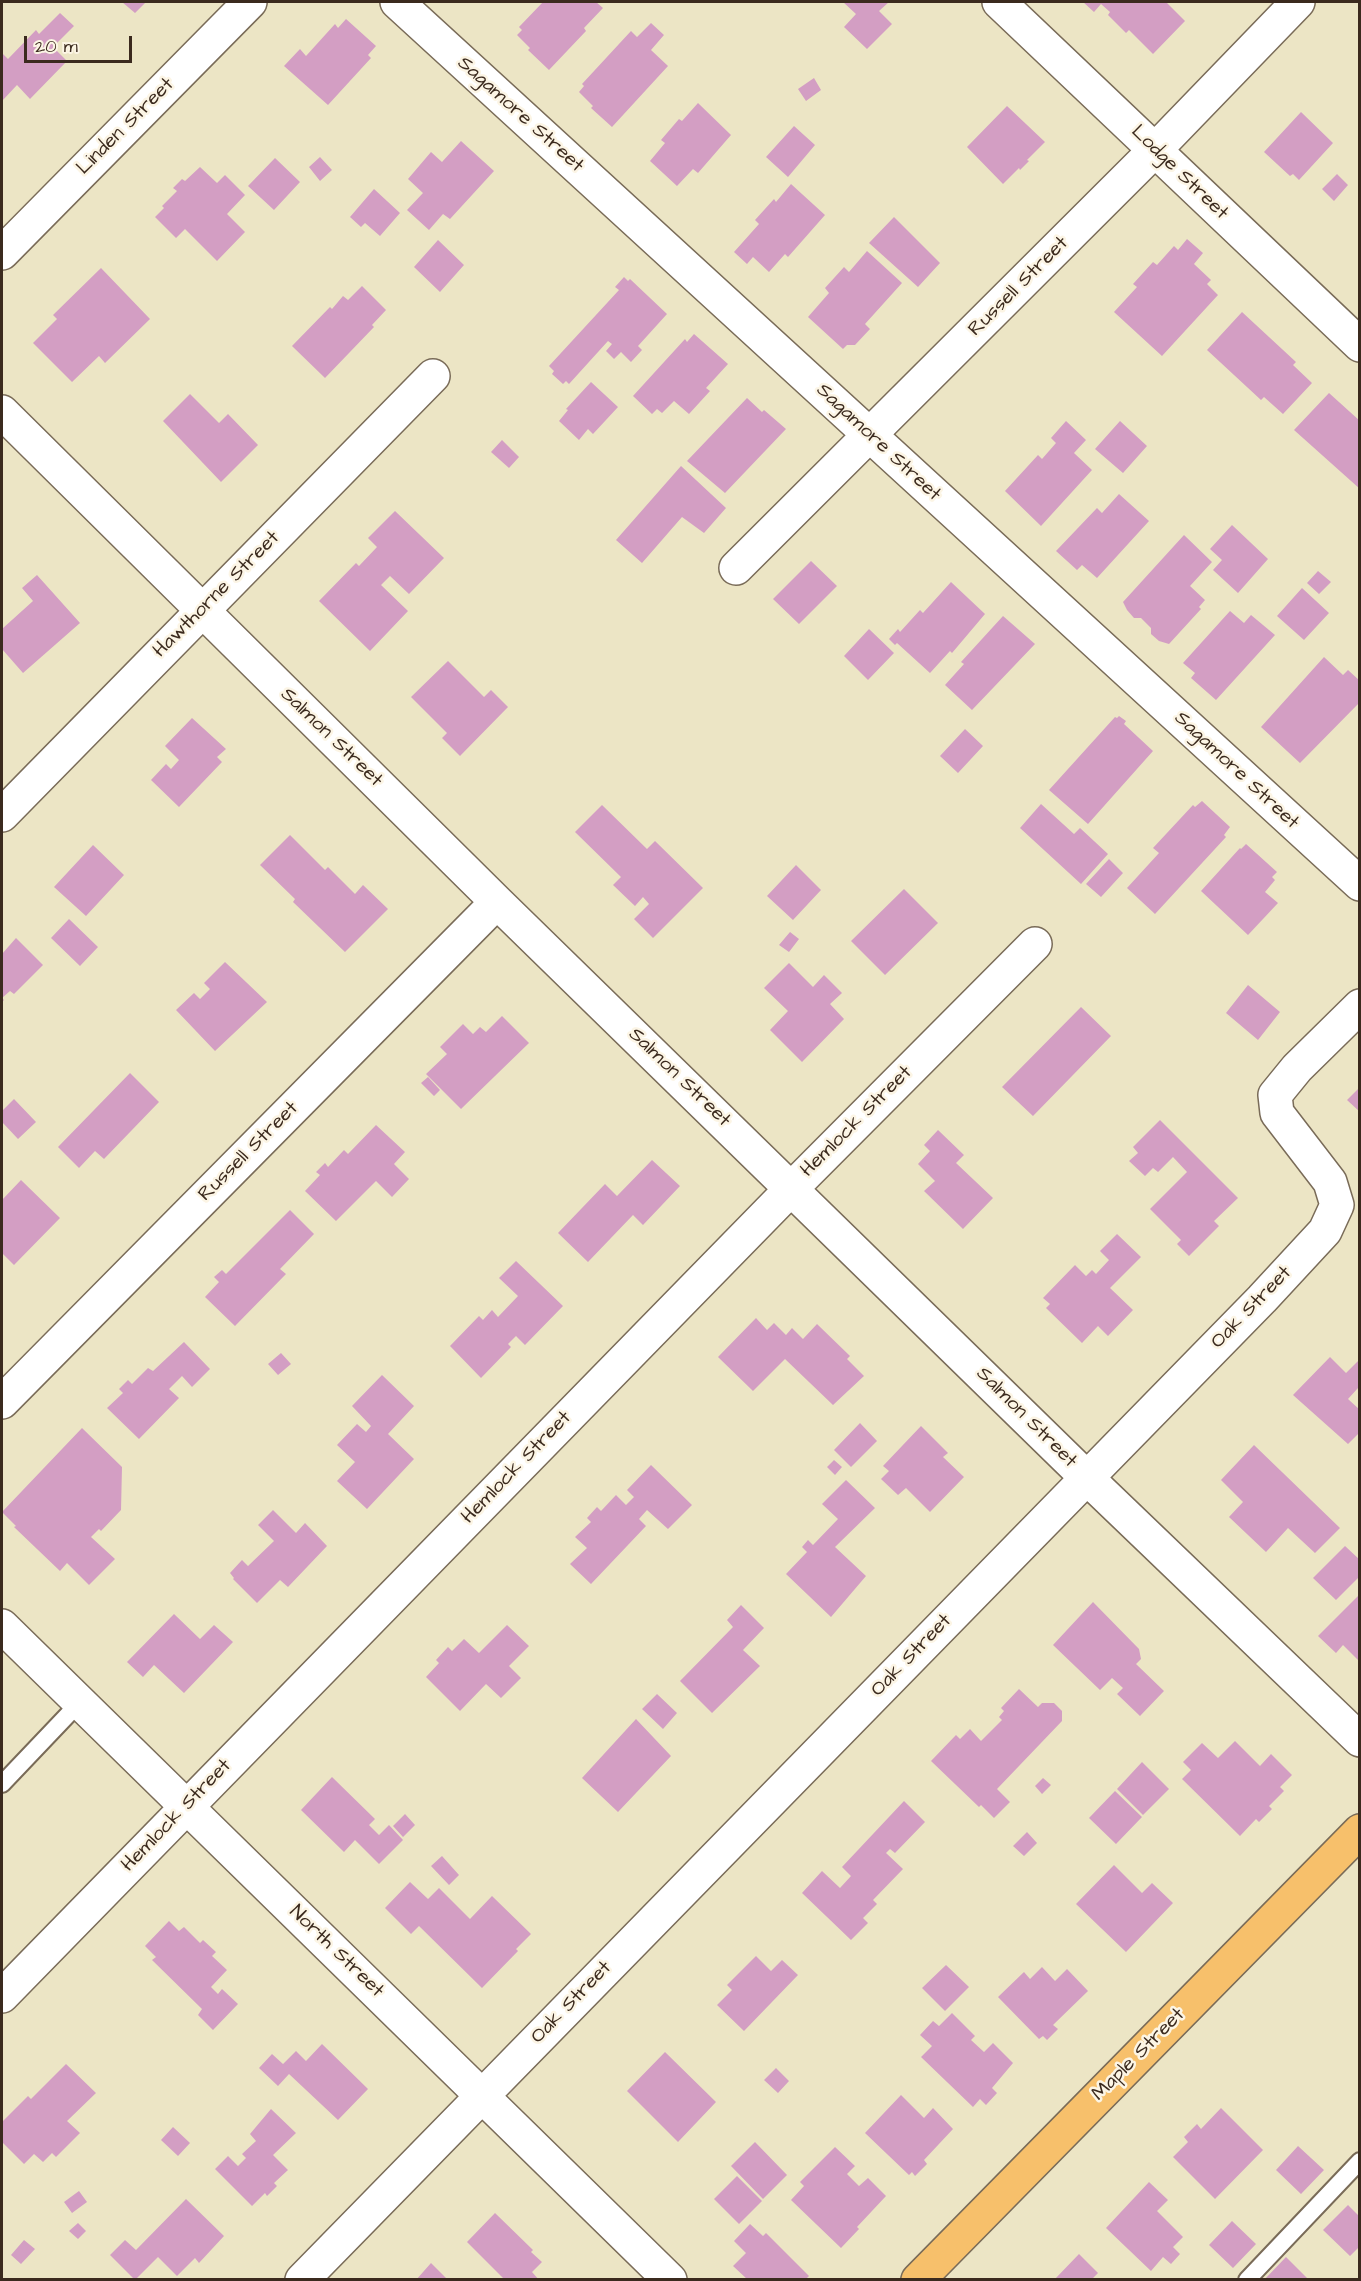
<!DOCTYPE html>
<style>
body{margin:0}
#map{position:relative;width:1361px;height:2281px;overflow:hidden;background:#ece5c5;font-family:"Architects Daughter",sans-serif}
canvas{display:block}
.frame{position:absolute;inset:0;border:3px solid #3b2a1e;pointer-events:none}
.scale{position:absolute;left:24px;top:36px;width:108px;height:27px;box-sizing:border-box;border:3px solid #3b2a1e;border-top:0;padding-left:8px;font-size:18px;line-height:21px;white-space:nowrap;color:#3b2a1e;-webkit-text-stroke:4px #fcf5e5;paint-order:stroke}
</style>
<div id="map">
<canvas width="1361" height="2281"></canvas>
<div class="frame"></div>
<div class="scale">20 m</div>
</div>
<script>
const context = document.querySelector('canvas').getContext('2d');
context.lineJoin = 'round';
function fill(path, color) { context.fillStyle = color; context.fill(path, 'evenodd'); }
const shape = rows => new Path2D(rows.map(r => 'M' + r).join(''));
function trace(path, color, width, dash) { context.strokeStyle = color; context.lineWidth = width; context.lineCap = dash ? 'butt' : 'round'; context.setLineDash(dash || []); context.stroke(path); }
function drawText(font, color, halo, rows, align = 'center') {
  context.font = font + ' "Architects Daughter",sans-serif'; context.lineWidth = 5; context.setLineDash([]); context.textBaseline = 'middle'; context.strokeStyle = halo; context.fillStyle = color; for (const [text, x, y, turn = 0] of rows) {
    context.save(); context.translate(x, y); context.rotate((+turn || 0) * Math.PI / 180); context.textAlign = isNaN(turn) ? turn : align; if (halo) context.strokeText(text, 0, 0); context.fillText(text, 0, 0); context.restore();
  }
}
fill(shape([
 [122,2,146,2,135,13],
 [543,2,596,2,603,8,584,28,586,31,549,70,528,50,530,48,517,35,522,30,519,27],
 [843,2,889,2,879,11,892,24,867,49,844,27,856,14],
 [1083,2,1166,2,1185,21,1153,54,1129,30,1126,33,1108,15,1110,12,1101,4,1094,12],
 [60,13,74,26,53,47,67,61,30,99,17,85,2,101,2,53,8,59,36,30,39,34],
 [346,19,376,46,368,55,371,58,328,105,284,66,300,49,306,56,335,24,338,28],
 [651,23,664,35,651,50,668,66,612,127,591,108,593,106,579,92,584,86,582,84,631,31,637,37],
 [814,78,821,90,806,101,798,89],
 [698,103,731,135,698,173,693,169,677,186,650,161,665,143,661,140,679,119,682,121],
 [1007,106,1045,142,1027,160,1029,161,1020,170,1019,168,1003,184,967,147],
 [1301,112,1333,143,1299,180,1293,174,1290,176,1264,152],
 [794,126,815,145,788,177,766,157],
 [461,141,494,171,450,219,443,214,429,230,407,210,423,193,408,179,431,152,442,162],
 [320,157,332,170,320,181,309,167],
 [275,158,300,182,274,210,248,186],
 [200,167,217,183,225,175,245,195,227,214,245,232,217,261,185,229,176,238,155,217,164,208,162,206,177,191,173,188,182,179,185,181],
 [1337,174,1348,185,1334,201,1322,189],
 [791,184,825,215,788,257,785,254,769,272,753,257,747,264,734,252,759,224,755,220,774,199,776,202],
 [374,189,400,213,380,236,365,223,361,227,350,217],
 [894,217,940,263,918,287,869,243],
 [1187,239,1203,253,1194,264,1211,280,1207,284,1218,295,1162,356,1114,312,1137,287,1133,284,1153,262,1157,265,1174,246,1178,250],
 [438,240,464,265,440,292,414,267],
 [867,251,902,283,865,324,870,329,855,345,847,345,843,349,808,317,829,293,825,288,844,267,849,272],
 [101,268,150,319,105,363,99,356,72,382,33,343,57,319,53,315],
 [624,277,628,281,630,279,667,314,638,346,642,350,631,362,621,352,614,359,606,351,612,344,608,341,569,384,566,381,563,384,552,374,554,371,549,366,619,290,615,287],
 [362,286,386,310,372,325,374,327,325,378,292,346,330,307,332,309,343,296,348,300],
 [1242,312,1296,362,1293,365,1312,383,1283,414,1264,397,1261,400,1207,350],
 [694,334,728,364,706,388,710,391,689,414,674,401,662,413,657,409,652,414,633,396,685,339,687,342],
 [591,382,618,407,593,434,588,429,579,440,559,421,568,410,566,409],
 [1329,393,1360,421,1360,489,1294,430],
 [190,394,219,423,228,414,258,445,221,482,163,421],
 [747,398,762,412,764,410,786,429,725,493,687,461],
 [1066,421,1086,440,1074,453,1092,470,1041,526,1005,491,1038,455,1042,459,1056,443,1051,438],
 [1120,421,1147,446,1123,473,1095,449],
 [502,440,519,457,509,468,491,452],
 [681,466,726,508,704,533,682,517,642,563,616,540],
 [1119,494,1149,521,1097,578,1082,565,1077,570,1056,551,1097,508,1102,513],
 [395,511,444,558,409,594,390,576,381,585,408,611,370,651,319,601,356,563,359,566,377,547,368,538],
 [1232,525,1268,559,1238,593,1213,570,1222,560,1210,549],
 [1184,535,1212,562,1190,586,1205,600,1199,607,1201,609,1169,644,1159,641,1151,634,1151,628,1141,618,1134,618,1127,610,1123,602],
 [811,561,837,586,799,624,773,599],
 [1318,571,1331,582,1319,594,1307,583],
 [37,575,80,623,23,673,2,649,2,629,33,601,22,588],
 [951,582,985,614,952,653,950,651,930,673,897,643,895,645,889,639,898,629,900,632,920,610,923,613],
 [1302,588,1329,613,1304,640,1277,616],
 [1230,611,1244,623,1251,615,1275,635,1216,700,1191,678,1195,673,1183,663],
 [1003,616,1035,644,972,710,945,685,964,664,961,662],
 [869,629,894,653,868,680,844,656],
 [1324,657,1343,675,1348,670,1360,681,1360,702,1300,763,1261,727],
 [448,661,484,697,491,690,508,707,460,756,442,738,447,733,411,697],
 [1119,716,1126,721,1124,724,1153,751,1088,824,1049,790,1115,717,1117,718],
 [192,718,226,749,217,757,222,762,179,807,151,780,166,764,171,769,179,760,165,746],
 [965,729,983,746,958,773,940,756],
 [1202,801,1230,827,1224,835,1226,837,1155,914,1127,888,1159,853,1153,848,1193,805,1195,807],
 [1041,804,1074,834,1080,828,1108,854,1081,884,1020,828],
 [602,805,647,849,655,841,703,888,653,938,634,919,649,904,643,897,635,906,613,885,621,877,575,832],
 [290,835,325,870,328,867,355,894,363,885,388,909,345,952,293,902,295,899,260,865],
 [1246,844,1277,872,1272,877,1275,880,1265,892,1278,903,1248,935,1201,891,1240,848,1241,849],
 [93,845,124,875,86,916,54,887],
 [1109,859,1123,873,1101,897,1086,884],
 [796,865,821,890,793,920,767,896],
 [904,889,938,923,885,975,851,941],
 [69,919,98,947,80,966,51,938],
 [790,932,799,939,789,952,779,945],
 [16,938,43,965,14,994,10,991,2,998,4,1000,2,1002,2,954],
 [225,962,267,1002,215,1051,176,1010,194,993,200,999,210,989,204,983],
 [789,963,813,987,824,975,842,993,830,1004,844,1019,802,1062,770,1030,788,1011,764,988],
 [1248,985,1280,1012,1258,1040,1226,1013],
 [1081,1007,1111,1036,1033,1116,1002,1087],
 [502,1016,529,1043,461,1109,426,1074,447,1054,440,1047,463,1024,473,1034,480,1027,486,1032],
 [130,1073,159,1102,104,1159,95,1151,79,1168,58,1147],
 [428,1077,440,1090,434,1096,421,1083],
 [1360,1087,1360,1112,1347,1100],
 [14,1099,36,1122,18,1139,2,1122,2,1111],
 [1160,1120,1238,1198,1214,1221,1219,1226,1189,1256,1177,1244,1181,1240,1150,1209,1187,1172,1173,1157,1158,1172,1153,1168,1145,1176,1129,1161,1138,1153,1133,1147],
 [376,1125,405,1152,394,1164,409,1179,392,1197,376,1181,336,1221,305,1191,320,1175,316,1172,325,1163,328,1167,344,1150,348,1154],
 [938,1130,964,1155,956,1163,993,1198,963,1229,924,1191,935,1181,918,1164,930,1151,924,1145],
 [652,1160,680,1186,643,1225,633,1215,588,1262,558,1233,605,1184,617,1196],
 [21,1180,60,1218,14,1265,2,1253,2,1200],
 [290,1210,314,1234,280,1269,286,1274,235,1326,205,1297,219,1282,214,1277,222,1270,226,1274],
 [1117,1234,1141,1257,1110,1288,1133,1310,1108,1336,1098,1326,1082,1343,1046,1308,1050,1304,1043,1298,1075,1265,1086,1276,1092,1270,1096,1274,1109,1260,1100,1251],
 [516,1261,563,1306,525,1345,516,1336,508,1344,511,1347,481,1378,450,1346,479,1316,483,1320,492,1310,498,1317,518,1296,499,1278],
 [756,1318,767,1330,774,1323,786,1335,792,1328,803,1339,817,1324,850,1356,847,1359,864,1376,833,1405,785,1359,753,1391,718,1357],
 [184,1342,210,1369,192,1387,182,1376,169,1389,179,1398,139,1439,107,1408,123,1393,119,1389,128,1380,132,1384,148,1368,153,1371],
 [281,1353,291,1364,278,1375,268,1364],
 [1330,1357,1346,1373,1360,1359,1360,1390,1358,1388,1348,1399,1360,1410,1360,1432,1348,1444,1293,1395],
 [382,1375,414,1406,388,1434,414,1459,367,1509,337,1481,355,1462,337,1445,357,1424,366,1432,371,1426,352,1406],
 [860,1423,877,1441,851,1467,834,1450],
 [921,1426,948,1453,943,1457,964,1477,930,1512,906,1488,898,1495,881,1479,889,1471,883,1466],
 [82,1428,122,1467,121,1510,101,1531,99,1529,91,1537,115,1559,89,1585,67,1563,60,1571,14,1527,16,1526,2,1512],
 [1254,1445,1340,1528,1315,1553,1288,1528,1266,1552,1229,1517,1243,1502,1221,1480],
 [834,1460,842,1467,835,1475,827,1467],
 [651,1465,692,1505,668,1529,647,1510,639,1519,646,1526,591,1584,570,1564,587,1548,575,1537,591,1522,587,1518,597,1507,601,1511,616,1495,626,1505,634,1497,627,1490],
 [846,1480,875,1508,835,1547,866,1576,831,1617,786,1574,807,1552,802,1547,808,1540,813,1545,838,1519,822,1504],
 [273,1510,296,1533,305,1523,327,1546,288,1587,280,1580,257,1603,233,1579,234,1578,230,1573,242,1560,248,1566,274,1541,258,1525],
 [1345,1546,1360,1560,1360,1576,1336,1600,1313,1578],
 [1360,1594,1360,1662,1343,1645,1336,1653,1318,1636],
 [1093,1602,1139,1649,1141,1659,1136,1664,1164,1691,1140,1716,1117,1694,1123,1688,1112,1678,1100,1690,1053,1645],
 [741,1605,764,1628,743,1650,760,1666,712,1713,680,1681,733,1627,727,1620],
 [174,1614,200,1639,214,1625,233,1642,184,1693,154,1665,143,1677,127,1662],
 [507,1625,529,1646,509,1666,521,1678,501,1698,486,1684,460,1711,426,1677,439,1663,436,1660,448,1647,452,1651,464,1639,479,1653],
 [1019,1689,1038,1707,1042,1703,1054,1703,1062,1711,1062,1721,997,1789,1010,1802,994,1818,981,1805,979,1807,931,1761,956,1735,960,1739,970,1729,981,1741,1002,1720,999,1717,1004,1711,1001,1708],
 [657,1694,677,1713,663,1729,642,1709],
 [636,1719,671,1756,618,1812,582,1778],
 [1235,1741,1260,1766,1271,1754,1292,1775,1280,1787,1284,1791,1269,1806,1272,1809,1259,1822,1256,1819,1240,1836,1182,1779,1191,1770,1183,1762,1202,1743,1218,1758],
 [1142,1762,1169,1789,1143,1815,1117,1789],
 [332,1777,375,1819,369,1825,379,1835,389,1825,403,1840,379,1864,355,1840,344,1852,301,1810],
 [1043,1778,1051,1785,1042,1794,1035,1786],
 [1115,1791,1142,1817,1116,1844,1089,1818],
 [904,1801,925,1822,895,1853,890,1849,886,1853,903,1869,873,1900,877,1904,863,1918,868,1923,851,1940,802,1893,822,1871,840,1888,851,1876,842,1867],
 [405,1814,415,1825,403,1837,393,1826],
 [1027,1832,1037,1843,1024,1856,1013,1846],
 [442,1856,459,1875,449,1885,431,1866],
 [1114,1865,1142,1893,1152,1883,1173,1903,1126,1952,1076,1904],
 [410,1882,428,1899,439,1888,470,1919,492,1896,531,1934,516,1949,518,1951,482,1988,419,1926,411,1934,385,1908],
 [169,1921,179,1931,184,1927,200,1943,203,1940,216,1952,212,1956,227,1970,211,1987,218,1994,222,1989,238,2004,213,2030,198,2015,202,2009,152,1960,156,1957,145,1946],
 [756,1956,771,1971,782,1960,798,1975,744,2031,717,2005,732,1990,727,1985],
 [946,1965,969,1987,945,2011,922,1988],
 [1042,1967,1055,1981,1067,1969,1088,1991,1053,2025,1058,2029,1047,2040,1043,2036,1039,2039,998,1997,1024,1972,1030,1979],
 [952,2013,975,2036,971,2040,984,2052,993,2043,1013,2063,992,2088,997,2093,986,2105,980,2099,973,2107,921,2057,932,2046,920,2035,933,2021,939,2026],
 [322,2044,368,2089,338,2120,289,2074,278,2086,259,2068,272,2054,283,2064,296,2051,306,2061],
 [665,2052,716,2102,678,2142,627,2091],
 [66,2064,96,2093,67,2121,80,2133,56,2157,52,2153,43,2162,34,2154,24,2164,2,2142,2,2122,28,2096,31,2099],
 [776,2068,789,2081,778,2093,764,2080],
 [901,2095,924,2118,933,2108,953,2129,924,2160,927,2164,915,2176,912,2172,909,2175,865,2133],
 [1221,2108,1263,2150,1215,2199,1173,2157,1188,2142,1184,2137,1197,2124,1201,2129],
 [271,2109,296,2133,273,2155,288,2170,274,2183,277,2186,267,2196,265,2193,252,2206,215,2169,228,2156,238,2166,246,2158,242,2154,256,2141,250,2134],
 [173,2127,190,2143,178,2156,161,2140],
 [755,2142,787,2175,763,2199,731,2166],
 [1298,2146,1324,2170,1301,2194,1276,2170],
 [835,2147,855,2166,847,2174,859,2186,868,2178,886,2196,857,2227,859,2229,841,2248,791,2200,804,2186,800,2182],
 [737,2176,762,2201,739,2224,714,2199],
 [1149,2182,1168,2200,1157,2211,1183,2237,1173,2247,1180,2254,1171,2264,1163,2257,1151,2271,1106,2228],
 [79,2191,87,2202,72,2213,64,2202],
 [186,2199,224,2236,199,2263,195,2258,177,2276,158,2257,135,2280,110,2255,125,2240,136,2250],
 [1348,2205,1360,2217,1360,2246,1350,2256,1323,2230],
 [495,2213,533,2250,531,2252,542,2262,532,2272,539,2280,505,2280,467,2242],
 [1232,2221,1256,2244,1233,2268,1209,2245],
 [78,2223,86,2231,78,2239,69,2231],
 [750,2224,763,2236,766,2233,809,2276,805,2280,748,2280,733,2266,746,2253,734,2241],
 [24,2240,35,2249,21,2264,11,2255],
 [1079,2254,1098,2273,1091,2280,1054,2280],
 [1286,2257,1309,2280,1264,2280],
 [431,2263,448,2280,416,2280]
]), '#d39ec3');
const service = shape([
 [2,1784,80,1702],
 [1247,2280,1360,2161]
]);
const minor = shape([
 [397,2,1360,884],
 [999,2,1360,345],
 [2,253,250,2],
 [2,412,497,902,1087,1478,1360,1740],
 [736,568,1155,150,1298,2],
 [2,815,433,376],
 [2,1402,497,902],
 [2,1626,670,2280],
 [2,1996,792,1188,1035,944],
 [302,2280,1262,1299,1325,1231,1337,1205,1330,1182,1277,1113,1275,1095,1297,1068,1360,1006]
]);
const primary = shape([
 [918,2280,1360,1831]
]);
trace(service, '#796b58', 20);
trace(minor, '#796b58', 36);
trace(primary, '#796b58', 36);
trace(service, '#fff', 16);
trace(minor, '#fff', 33);
trace(primary, '#f7c06b', 33);
drawText('20px', '#3b2a1e', '#fcf5e5', [
 ["Sagamore Street",520,115,42],
 ["Linden Street",126,127,-45],
 ["Lodge Street",1179,173,44],
 ["Russell Street",1019,287,-45],
 ["Sagamore Street",878,443,43],
 ["Hawthorne Street",217,595,-45],
 ["Salmon Street",331,738,44],
 ["Sagamore Street",1236,771,43],
 ["Salmon Street",679,1078,44],
 ["Hemlock Street",857,1122,-45],
 ["Russell Street",249,1152,-45],
 ["Oak Street",1252,1308,-46],
 ["Salmon Street",1026,1418,45],
 ["Hemlock Street",517,1468,-46],
 ["Oak Street",912,1656,-46],
 ["Hemlock Street",177,1816,-46],
 ["North Street",336,1952,44],
 ["Oak Street",572,2003,-46],
 ["Maple Street",1139,2055,-45]
]);
</script>
